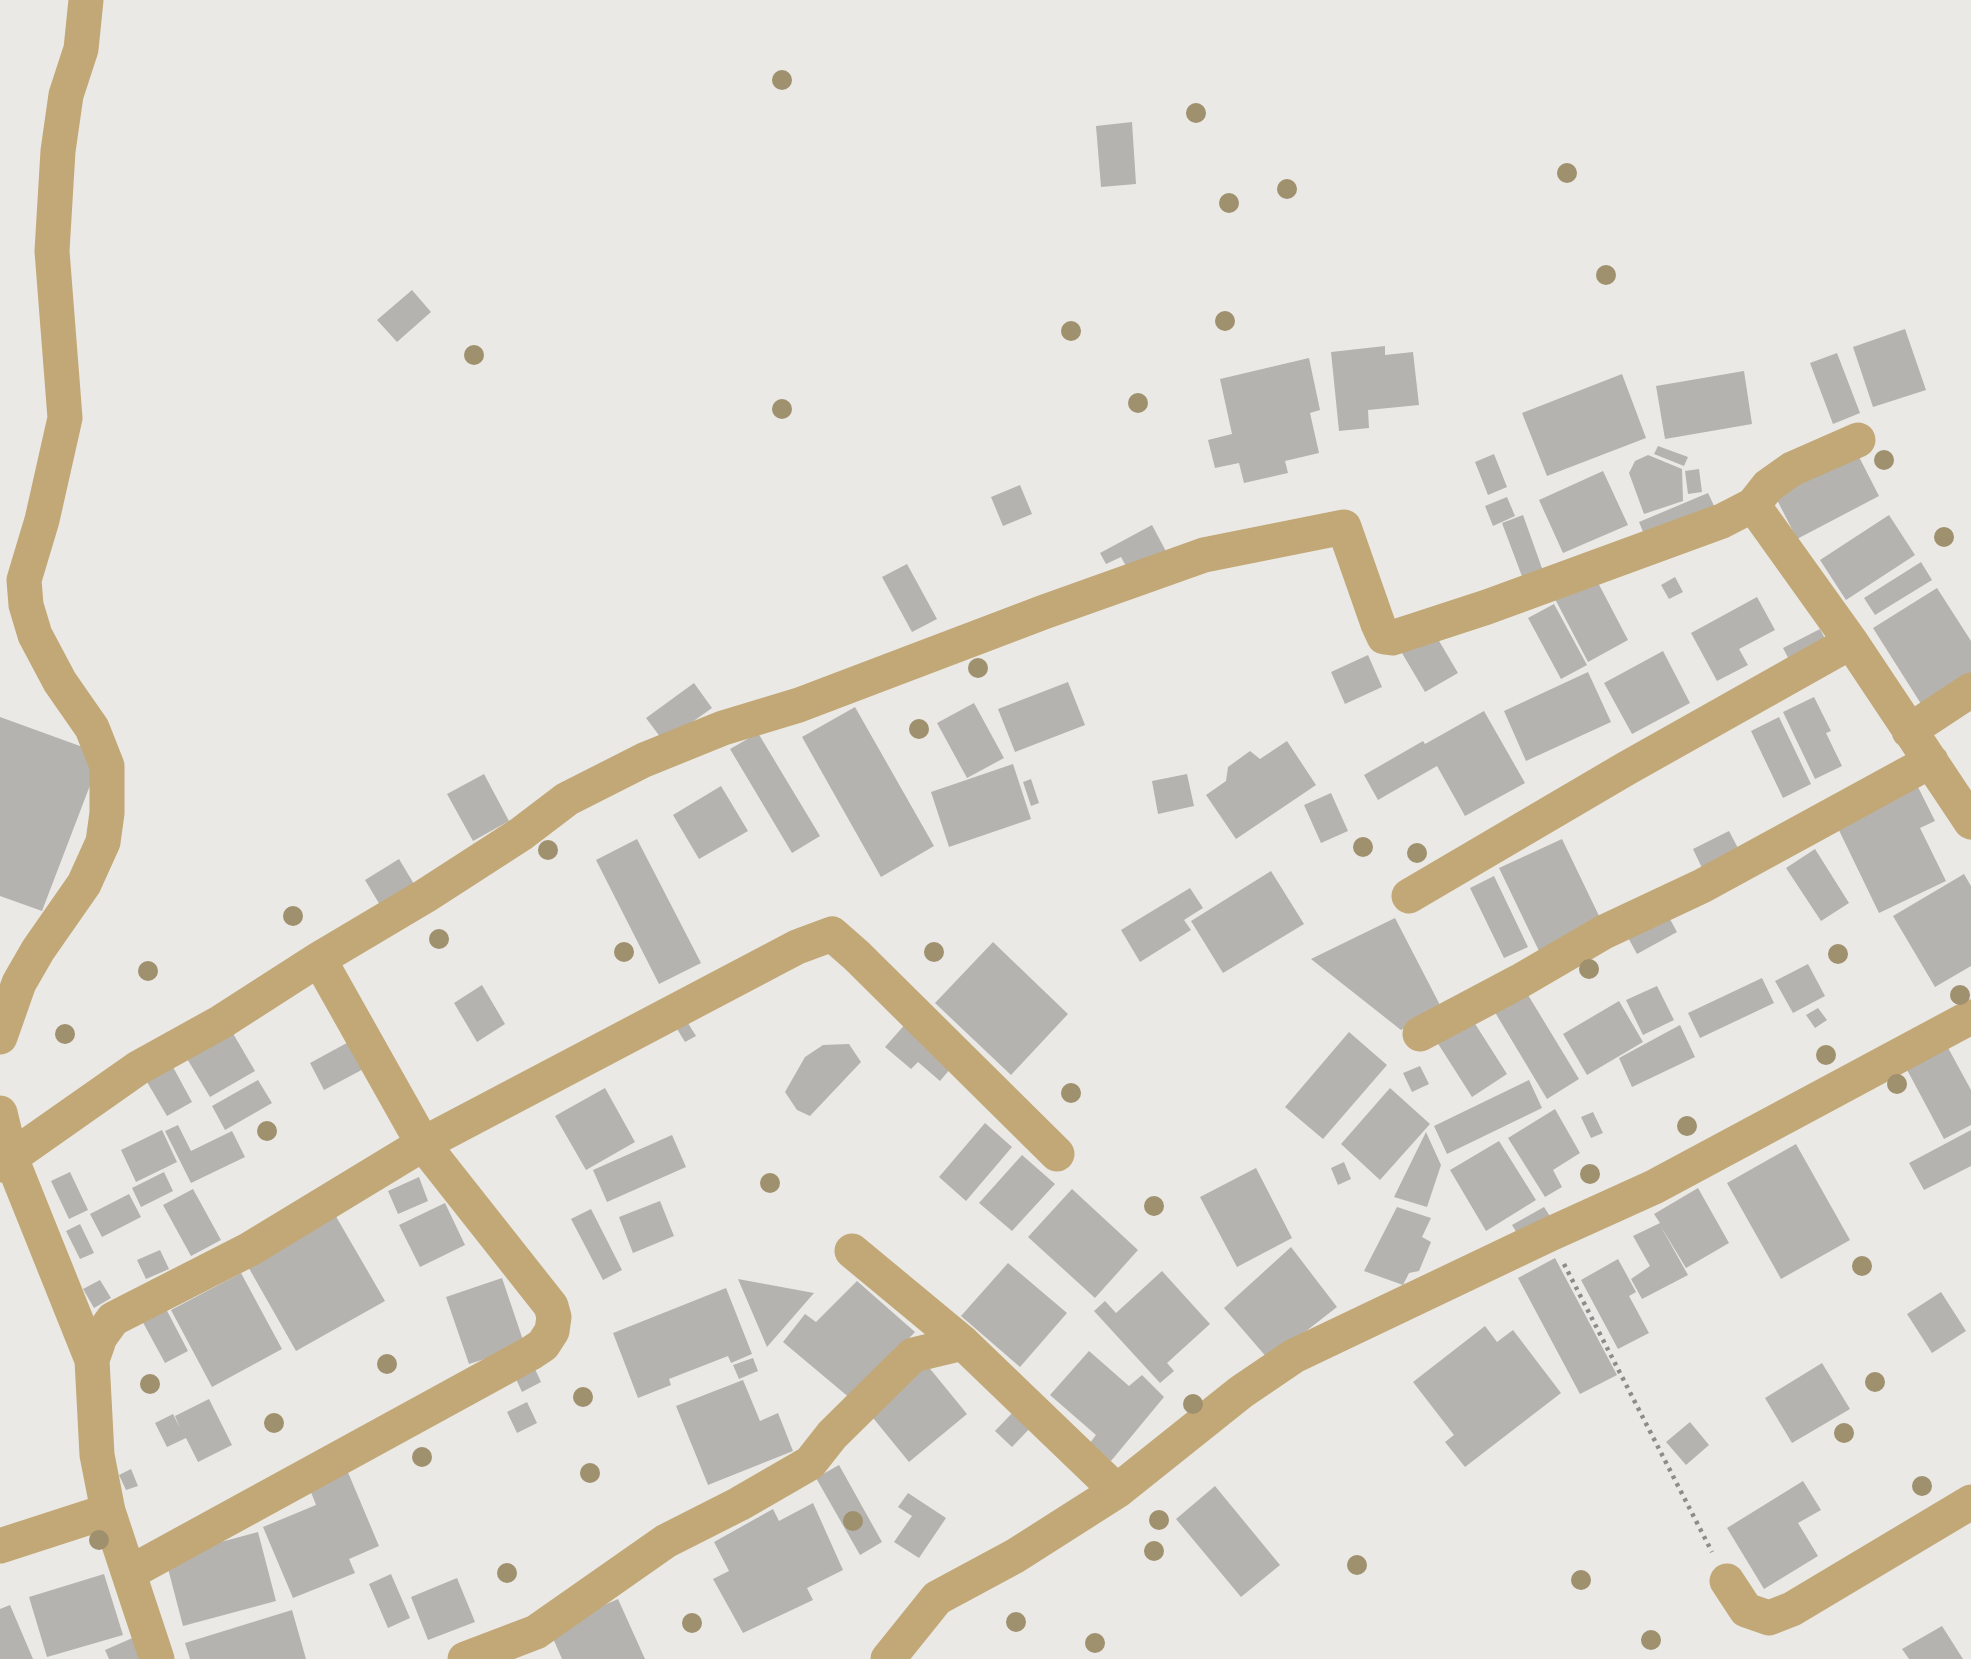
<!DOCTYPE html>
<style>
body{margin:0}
canvas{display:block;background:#eae9e5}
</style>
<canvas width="1971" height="1659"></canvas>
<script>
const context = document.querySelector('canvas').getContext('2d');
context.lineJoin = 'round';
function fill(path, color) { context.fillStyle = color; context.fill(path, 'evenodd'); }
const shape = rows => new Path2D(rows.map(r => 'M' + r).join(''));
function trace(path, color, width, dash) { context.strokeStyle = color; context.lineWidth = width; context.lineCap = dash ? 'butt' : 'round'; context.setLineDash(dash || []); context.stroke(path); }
fill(shape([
 [1132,122,1136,184,1101,187,1096,126],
 [412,290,431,312,397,342,377,320],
 [1905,329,1926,390,1873,407,1853,347],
 [1385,346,1385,355,1413,352,1419,405,1368,410,1369,428,1339,431,1331,352],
 [1837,353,1860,413,1833,424,1810,363],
 [1309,358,1320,410,1310,413,1319,453,1285,461,1288,473,1244,483,1239,463,1215,468,1208,440,1232,434,1220,379],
 [1744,371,1752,424,1665,439,1656,386],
 [1622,374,1646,438,1547,476,1522,413],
 [1658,446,1688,457,1684,466,1654,454],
 [1857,453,1879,496,1797,539,1775,496],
 [1494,454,1507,487,1488,495,1475,462],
 [1648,455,1682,469,1683,501,1644,514,1629,473,1635,461],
 [1699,469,1702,492,1688,494,1685,471],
 [1603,471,1628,525,1563,553,1539,500],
 [1020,485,1032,514,1003,526,991,497],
 [1708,493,1716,510,1646,539,1639,522],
 [1507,497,1515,516,1493,526,1485,506],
 [1523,515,1543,571,1523,579,1502,523],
 [1889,515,1915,555,1846,600,1820,560],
 [1152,525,1169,557,1132,577,1121,557,1106,564,1100,553],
 [1921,562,1932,580,1875,615,1864,598],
 [907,564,937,619,912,632,882,577],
 [1595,577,1628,640,1588,662,1555,599],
 [1675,577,1683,592,1669,599,1661,585],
 [1937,588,1971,641,1971,676,1923,707,1873,628],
 [1757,597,1775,630,1739,649,1748,665,1717,681,1691,633],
 [1554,604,1587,665,1561,679,1528,618],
 [1432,629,1458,673,1425,692,1399,648],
 [1820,629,1831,650,1794,669,1783,648],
 [1663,651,1690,703,1632,734,1604,683],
 [1368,655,1382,687,1345,704,1331,672],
 [1588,672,1611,722,1526,761,1504,711],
 [1068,682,1085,725,1015,752,998,709],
 [694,683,712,708,664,742,646,718],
 [1814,697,1831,731,1826,733,1842,766,1815,779,1783,712],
 [974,703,1004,758,967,778,937,723],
 [855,707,934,846,881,877,802,737],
 [1484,711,1525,783,1465,816,1437,766,1378,800,1364,775,1423,741,1425,744],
 [0,717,102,754,42,911,0,896],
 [1779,717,1811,784,1783,798,1751,731],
 [758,733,820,836,792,853,730,749],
 [1287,741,1316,785,1236,839,1206,795,1226,781,1228,767,1250,751,1260,759],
 [1013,764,1031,819,949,847,931,792],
 [484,774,509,821,473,841,447,794],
 [1187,774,1194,806,1158,814,1152,781],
 [1031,779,1039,803,1031,806,1023,782],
 [1915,781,1935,821,1920,828,1946,881,1879,913,1834,820],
 [721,786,748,831,699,859,673,815],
 [1331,793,1348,831,1321,843,1304,805],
 [1729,831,1740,852,1703,870,1693,849],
 [637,839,701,963,659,984,596,860],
 [1562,839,1601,920,1539,951,1499,868],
 [1815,849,1849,903,1821,921,1786,868],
 [399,859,417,889,383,910,365,880],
 [1271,871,1304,924,1223,973,1191,921],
 [1964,874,1971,886,1971,966,1935,987,1893,916],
 [1494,876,1528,947,1504,958,1470,888],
 [1190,888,1203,908,1184,920,1191,930,1140,962,1121,930],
 [1665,910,1677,932,1637,954,1625,932],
 [1395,918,1441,1007,1401,1030,1311,959],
 [993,942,1068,1014,1011,1075,935,1003],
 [1808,964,1825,996,1793,1013,1775,981],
 [1762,978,1774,1003,1700,1038,1688,1013],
 [482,985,505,1024,477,1042,454,1003],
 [1657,986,1674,1020,1643,1035,1626,1000],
 [1525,990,1579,1079,1547,1099,1493,1009],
 [1619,1001,1643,1042,1587,1075,1563,1034],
 [1818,1008,1827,1020,1815,1028,1806,1015],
 [681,1012,696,1036,685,1042,671,1019],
 [1472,1019,1507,1074,1472,1097,1437,1042],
 [908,1021,956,1062,940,1081,918,1062,911,1069,885,1047],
 [228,1025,255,1071,210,1097,183,1052],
 [1680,1025,1695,1057,1632,1087,1619,1058],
 [1349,1032,1387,1065,1323,1139,1285,1107],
 [356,1038,371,1065,324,1090,310,1063],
 [849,1044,861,1062,810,1116,797,1110,785,1092,805,1057,823,1045],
 [1946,1044,1971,1090,1971,1125,1944,1139,1905,1066],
 [1420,1066,1429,1084,1412,1092,1403,1073],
 [173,1067,192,1102,167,1116,147,1082],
 [258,1080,272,1103,225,1130,212,1106],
 [1529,1080,1542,1108,1447,1154,1434,1126],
 [605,1088,635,1142,586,1170,555,1116],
 [1390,1088,1430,1124,1380,1180,1341,1144],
 [1555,1109,1580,1153,1553,1170,1562,1187,1545,1197,1508,1138],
 [1593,1112,1603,1133,1591,1138,1581,1117],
 [985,1123,1012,1147,966,1201,939,1177],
 [178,1125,191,1151,232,1131,245,1157,191,1183,165,1131],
 [162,1130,177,1162,136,1182,121,1150],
 [1971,1130,1971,1166,1924,1190,1909,1163],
 [1426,1132,1441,1165,1427,1207,1394,1197],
 [672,1135,686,1167,607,1202,593,1170],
 [1499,1141,1536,1200,1486,1231,1450,1170],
 [1796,1144,1850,1240,1781,1279,1727,1183],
 [1022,1155,1055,1184,1012,1231,979,1203],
 [1344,1162,1351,1179,1338,1185,1331,1168],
 [1256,1168,1292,1238,1237,1267,1200,1197],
 [70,1172,88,1210,69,1219,51,1181],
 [164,1172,173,1191,141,1207,132,1188],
 [419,1177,428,1201,398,1214,388,1191],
 [1698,1188,1729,1243,1686,1268,1660,1225,1688,1275,1642,1299,1631,1279,1650,1266,1633,1236,1660,1223,1654,1214],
 [193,1189,221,1240,191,1256,163,1205],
 [1072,1189,1138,1250,1095,1298,1028,1237],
 [129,1194,141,1217,102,1237,90,1214],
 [660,1201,674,1236,633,1253,619,1217],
 [445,1203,465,1245,420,1267,399,1225],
 [1397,1207,1431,1218,1422,1237,1431,1242,1419,1271,1409,1273,1403,1285,1364,1271],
 [1544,1207,1553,1221,1521,1240,1512,1225],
 [591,1209,622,1270,603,1280,571,1219],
 [334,1213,385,1301,296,1351,246,1263],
 [80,1224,94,1253,80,1259,66,1231],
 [1291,1247,1337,1307,1269,1360,1224,1308],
 [160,1250,169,1269,146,1279,137,1260],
 [1555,1258,1617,1375,1580,1394,1518,1278],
 [1618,1259,1636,1292,1629,1296,1649,1333,1618,1349,1581,1280],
 [1008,1263,1067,1313,1020,1367,961,1316],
 [1162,1271,1210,1324,1167,1363,1174,1371,1160,1383,1094,1311,1105,1301,1116,1313],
 [241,1273,282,1349,212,1387,171,1310],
 [502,1278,525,1346,469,1364,446,1297],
 [738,1279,814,1293,767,1347],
 [100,1280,111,1298,94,1308,83,1289],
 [857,1281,915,1332,851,1399,783,1342,805,1314,816,1322],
 [726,1288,752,1354,731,1363,728,1356,669,1379,671,1385,638,1398,613,1333],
 [1941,1292,1966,1331,1932,1353,1907,1314],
 [164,1305,188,1351,165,1363,140,1317],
 [1485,1326,1497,1342,1513,1330,1561,1393,1465,1467,1445,1442,1454,1435,1413,1382],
 [1089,1351,1129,1386,1142,1375,1164,1397,1111,1461,1090,1443,1096,1435,1050,1395],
 [753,1358,758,1371,739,1379,733,1365],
 [1822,1363,1850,1409,1792,1443,1765,1398],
 [927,1365,967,1414,909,1462,869,1413],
 [535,1369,541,1382,522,1392,516,1379],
 [743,1380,760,1421,778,1413,793,1451,708,1485,676,1406],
 [209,1399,232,1445,198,1462,186,1438,167,1447,155,1423,173,1414,180,1428,175,1416],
 [527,1402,537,1423,517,1433,507,1412],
 [1015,1410,1032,1426,1012,1447,995,1431],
 [1690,1422,1709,1445,1686,1465,1666,1442],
 [839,1465,882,1542,860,1555,816,1478],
 [131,1469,138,1486,126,1490,119,1475],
 [347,1470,379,1546,349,1559,355,1573,293,1598,263,1527,316,1505,309,1487],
 [1803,1481,1821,1510,1798,1523,1818,1556,1764,1589,1727,1528],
 [1215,1486,1280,1565,1241,1597,1176,1519],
 [908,1493,946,1518,919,1558,894,1542,912,1516,898,1507],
 [813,1503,843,1570,807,1588,813,1600,743,1633,713,1579,729,1571,714,1542,773,1509,779,1521],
 [258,1532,276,1601,183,1626,165,1557],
 [104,1574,123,1635,47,1657,29,1597],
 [391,1574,410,1618,388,1628,369,1584],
 [457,1578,475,1622,428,1640,411,1597],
 [618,1599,645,1659,562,1659,549,1629],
 [10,1605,33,1659,0,1659,0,1609],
 [292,1610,306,1659,190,1659,185,1643],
 [1942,1626,1963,1659,1909,1659,1902,1649],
 [137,1636,143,1659,109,1659,105,1650]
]), '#b5b3b0');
trace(shape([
 [1564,1264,1712,1552]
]), '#8d8c8a', 4.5, [3.5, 5]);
trace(shape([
 [1753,505,1851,642,1971,822],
 [1909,731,1971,690],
 [1409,896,1627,768,1851,642],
 [1420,1034,1520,981,1604,932,1702,886,1931,761],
 [0,1037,19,983,38,950,84,884,103,842,107,813,107,766,92,728,60,682,35,635,26,605,24,580,42,520,65,418,52,251,58,151,66,95,81,49,86,0],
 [0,1113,11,1158,92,1360,97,1455,108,1511,157,1659],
 [0,1165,138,1068,221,1022,319,959,425,896,521,834,567,799,644,760,723,728,799,705,1044,612,1204,555,1344,527,1378,624,1384,637,1392,638,1487,607,1722,521,1753,505,1768,486,1792,469,1858,440],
 [852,1251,963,1343,1117,1491],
 [92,1360,100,1337,113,1319,250,1249,423,1144,797,947,832,934,857,956,1057,1154],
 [0,1546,108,1511],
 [129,1573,531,1353,543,1345,552,1331,554,1317,551,1306,423,1144,319,959],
 [1727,1581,1746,1610,1769,1618,1792,1609,1971,1502],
 [465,1659,536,1632,666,1541,739,1504,810,1463,832,1435,913,1355,963,1343],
 [888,1659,937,1598,1015,1556,1117,1491,1241,1392,1294,1356,1548,1235,1654,1187,1971,1017]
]), '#c3a877', 35);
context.fillStyle = '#9f906e';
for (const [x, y] of [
 [782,80],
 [1196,113],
 [1567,173],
 [1287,189],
 [1229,203],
 [1606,275],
 [1225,321],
 [1071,331],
 [474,355],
 [1138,403],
 [782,409],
 [1884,460],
 [1944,537],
 [978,668],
 [919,729],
 [1363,847],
 [548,850],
 [1417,853],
 [293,916],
 [439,939],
 [624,952],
 [934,952],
 [1838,954],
 [1589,969],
 [148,971],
 [1960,995],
 [65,1034],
 [1826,1055],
 [1897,1084],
 [1071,1093],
 [1687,1126],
 [267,1131],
 [1590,1174],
 [770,1183],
 [1154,1206],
 [1862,1266],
 [387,1364],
 [1875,1382],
 [150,1384],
 [583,1397],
 [1193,1404],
 [274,1423],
 [1844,1433],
 [422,1457],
 [590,1473],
 [1922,1486],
 [1159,1520],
 [853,1521],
 [99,1540],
 [1154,1551],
 [1357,1565],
 [507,1573],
 [1581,1580],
 [1016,1622],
 [692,1623],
 [1651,1640],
 [1095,1643]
]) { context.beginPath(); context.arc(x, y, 10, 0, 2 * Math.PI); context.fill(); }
</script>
